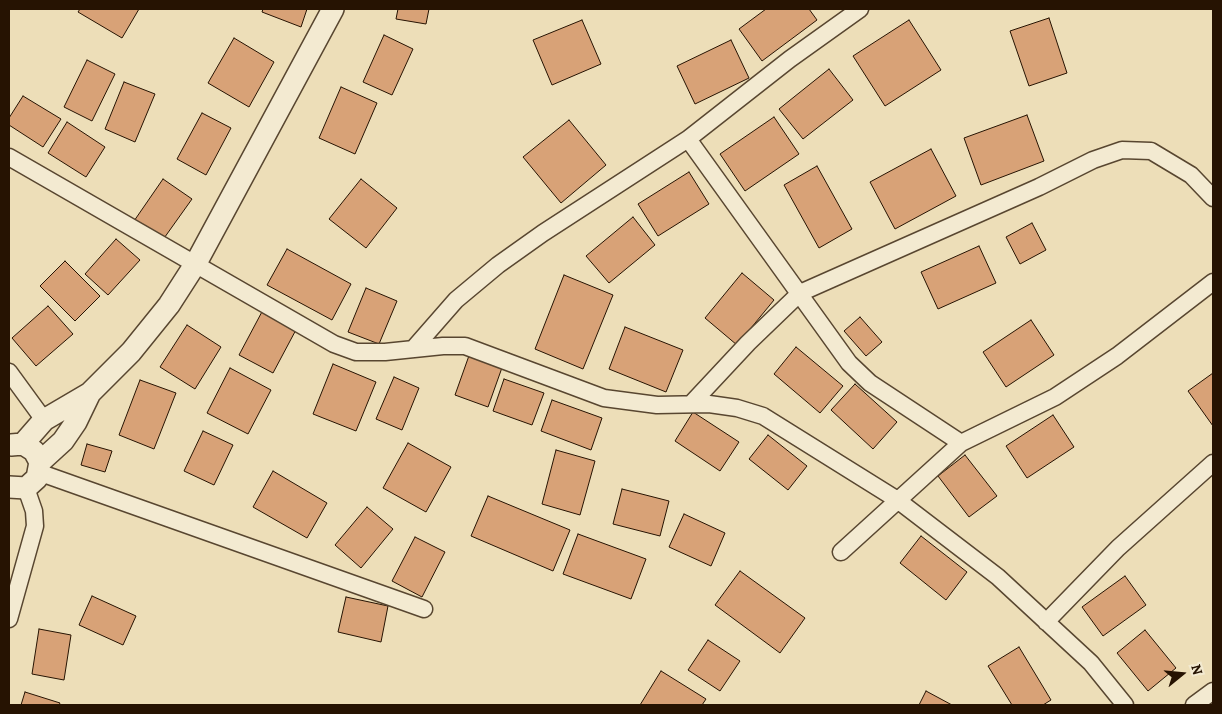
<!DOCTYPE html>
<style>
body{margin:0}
#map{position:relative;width:1222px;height:714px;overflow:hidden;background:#eddeb8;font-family:Alegreya,serif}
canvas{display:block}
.frame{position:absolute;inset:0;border:10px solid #261302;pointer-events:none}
.north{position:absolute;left:1157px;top:649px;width:50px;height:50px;-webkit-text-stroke:4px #f3ead1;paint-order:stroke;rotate:73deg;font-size:14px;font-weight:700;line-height:20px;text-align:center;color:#261302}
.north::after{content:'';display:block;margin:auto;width:18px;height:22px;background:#261302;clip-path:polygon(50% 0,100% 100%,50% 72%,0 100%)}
</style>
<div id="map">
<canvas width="1222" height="714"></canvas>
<div class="frame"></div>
<div class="north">N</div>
</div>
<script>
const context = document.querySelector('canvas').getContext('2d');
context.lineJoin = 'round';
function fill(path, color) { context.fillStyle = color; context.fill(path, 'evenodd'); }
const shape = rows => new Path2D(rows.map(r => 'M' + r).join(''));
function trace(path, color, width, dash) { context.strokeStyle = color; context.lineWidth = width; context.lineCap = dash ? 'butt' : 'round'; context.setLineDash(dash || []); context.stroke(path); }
const building = shape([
 [80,9,139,9,122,38,78,12,80,9],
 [263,9,307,9,301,27,262,12,263,9],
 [398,9,429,9,426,24,396,19,398,9],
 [766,9,809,9,817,20,762,61,739,29,766,9],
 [1049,18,1067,73,1029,86,1010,31,1049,18],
 [582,20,601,64,552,85,533,40,582,20],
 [909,20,941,70,885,106,853,56,909,20],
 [384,35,413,49,392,95,363,82,384,35],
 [234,38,274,62,249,107,208,83,234,38],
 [731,40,749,78,695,104,677,66,731,40],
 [87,60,115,74,92,121,64,107,87,60],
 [829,69,853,100,803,139,779,109,829,69],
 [124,82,155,94,135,142,105,129,124,82],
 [341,87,377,103,355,154,319,138,341,87],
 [23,96,61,119,43,147,9,125,9,118,23,96],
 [202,113,231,128,206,175,177,159,202,113],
 [1027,115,1044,161,981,185,964,138,1027,115],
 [774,117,799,154,745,191,720,154,774,117],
 [569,120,606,165,561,203,523,157,569,120],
 [67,122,105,147,86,177,48,153,67,122],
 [931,149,956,196,895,229,870,182,931,149],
 [817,166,852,229,819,248,784,185,817,166],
 [689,172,709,204,658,236,638,204,689,172],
 [163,179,192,199,162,241,134,221,163,179],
 [361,179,397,208,366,248,329,219,361,179],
 [633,217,655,245,609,283,586,256,633,217],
 [1032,223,1046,250,1020,264,1006,237,1032,223],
 [116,239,140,260,108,295,85,274,116,239],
 [979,246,996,283,938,309,921,272,979,246],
 [287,249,351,284,332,320,267,285,287,249],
 [65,261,100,296,75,321,40,286,65,261],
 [742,273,774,300,737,345,705,318,742,273],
 [564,275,613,295,583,369,535,349,564,275],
 [366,288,397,301,379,344,348,332,366,288],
 [48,306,73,334,36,366,12,338,48,306],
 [264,308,298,326,273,373,239,355,264,308],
 [860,317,882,342,866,356,844,331,860,317],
 [1031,320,1054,355,1006,387,983,352,1031,320],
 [187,325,221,347,195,389,160,367,187,325],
 [625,327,683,350,666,392,609,369,625,327],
 [796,347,843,386,820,413,774,374,796,347],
 [471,350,504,362,488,407,455,395,471,350],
 [333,364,376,382,356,431,313,414,333,364],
 [230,368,271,390,248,434,207,413,230,368],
 [1213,373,1213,426,1188,391,1213,373],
 [394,377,419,388,402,430,376,419,394,377],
 [504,379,544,393,532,425,493,411,504,379],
 [140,380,176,393,154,449,119,435,140,380],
 [855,384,897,422,873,449,831,410,855,384],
 [552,400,602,418,591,450,541,431,552,400],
 [693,412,739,442,720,471,675,441,693,412],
 [1053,415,1074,447,1027,478,1006,446,1053,415],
 [203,431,233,445,214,485,184,471,203,431],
 [768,435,807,466,788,490,749,459,768,435],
 [408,443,451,467,426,512,383,488,408,443],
 [87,444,112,451,105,472,81,465,87,444],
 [556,450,595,461,580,515,542,504,556,450],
 [965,455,997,496,969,517,938,476,965,455],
 [273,471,327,503,307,538,253,507,273,471],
 [622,489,669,501,660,536,613,524,622,489],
 [488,496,570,530,553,571,471,536,488,496],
 [367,507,393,529,361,568,335,545,367,507],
 [684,514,725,533,711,566,669,547,684,514],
 [578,534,646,559,631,599,563,574,578,534],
 [921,536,967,572,946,600,900,563,921,536],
 [415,537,445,552,422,597,392,581,415,537],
 [740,571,805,618,780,653,715,605,740,571],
 [1125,576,1146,605,1103,636,1082,607,1125,576],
 [92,596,136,616,123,645,79,625,92,596],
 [346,597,388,606,381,642,338,632,346,597],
 [39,629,71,635,64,680,32,674,39,629],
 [1145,630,1176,668,1148,691,1117,653,1145,630],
 [708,640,740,661,720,691,688,670,708,640],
 [1019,647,1051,700,1043,705,1012,705,988,666,1019,647],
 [661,671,706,699,702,705,640,705,661,671],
 [926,691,952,705,919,705,926,691],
 [25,692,60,703,59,705,21,705,25,692]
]);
fill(building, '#d8a277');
trace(building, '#261302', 1);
const minor = shape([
 [688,139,849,363,870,383,961,443],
 [9,157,334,344,356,352,385,352,443,346,465,346,604,398,657,405,709,404,737,408,763,416,896,499,998,577,1091,663,1125,705],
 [414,348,456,300,498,265,543,233,688,139,790,59,860,9],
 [9,372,44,420],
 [691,404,748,343,800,293,1039,187,1093,160,1122,150,1151,151,1191,175,1213,198],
 [38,472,424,609],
 [841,552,961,443,1055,397,1117,356,1213,282],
 [9,619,35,526,34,511,26,488],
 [1046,622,1118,548,1213,463],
 [1194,705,1213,691]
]);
const tertiary = shape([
 [23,444,44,420,90,393,131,352,169,305,196,263,333,9],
 [40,462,63,441,76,422,90,393],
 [9,487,26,488,37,478,40,462,34,451,23,444,11,445]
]);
trace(minor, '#584630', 19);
trace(tertiary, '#584630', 24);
trace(minor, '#f3ead1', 16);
trace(tertiary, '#f3ead1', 21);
</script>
